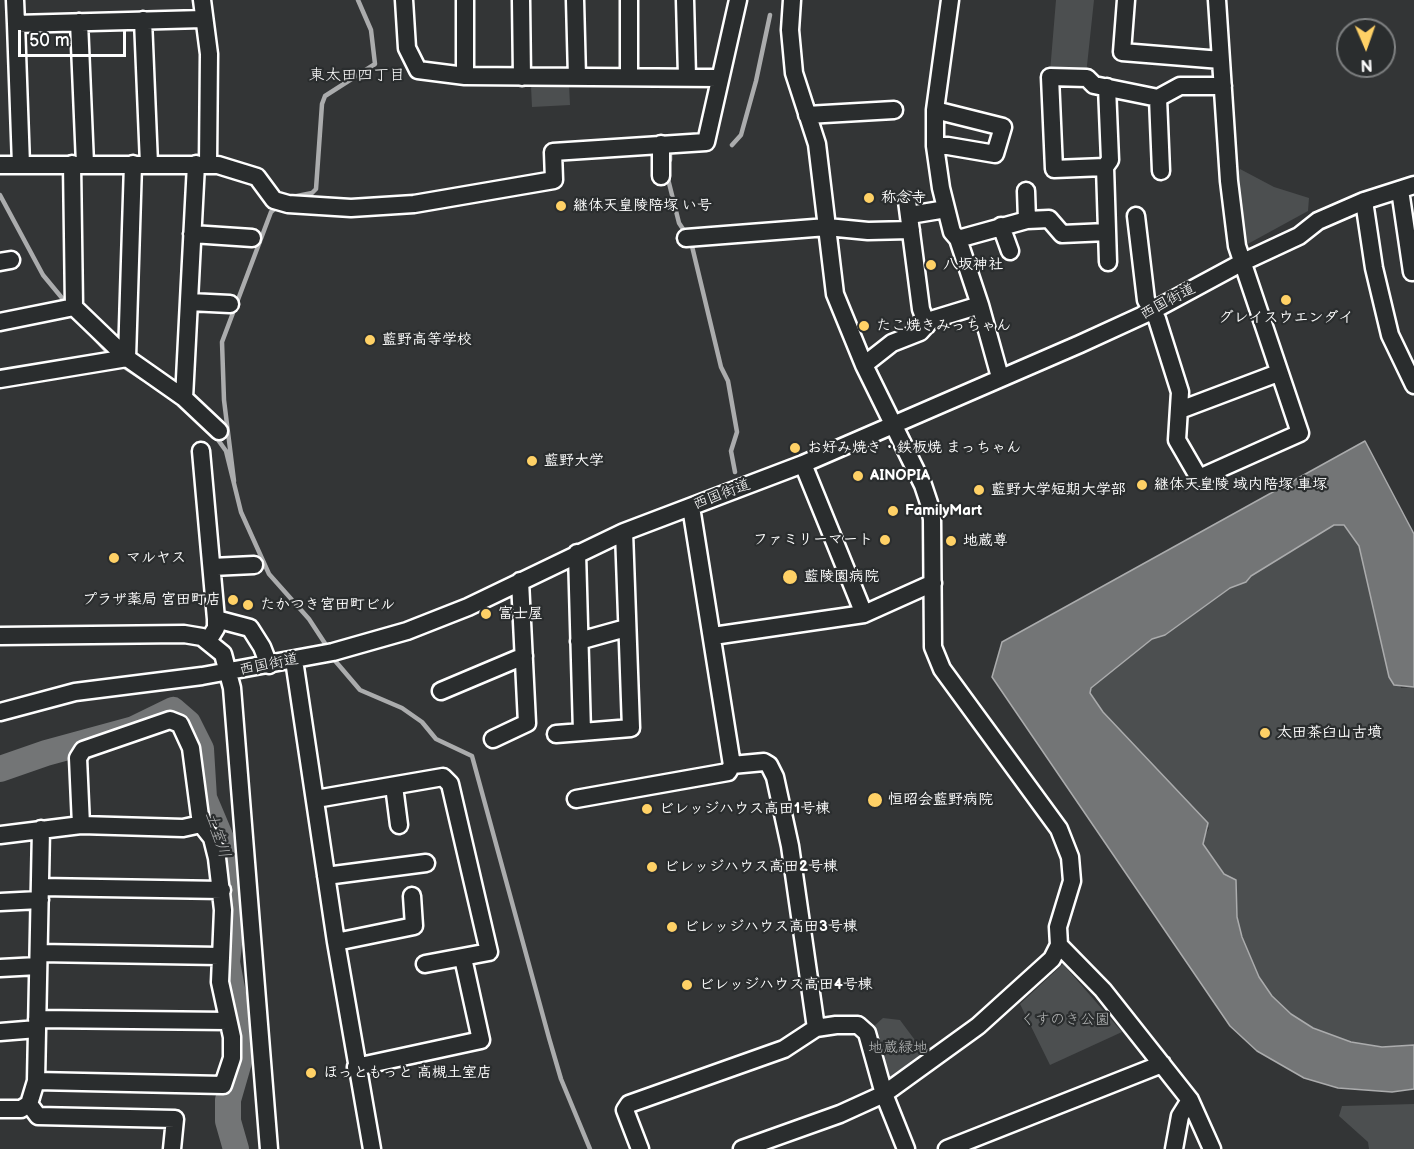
<!DOCTYPE html>
<meta charset="utf-8">
<style>
body{margin:0}
#map{position:relative;width:1414px;height:1149px;overflow:hidden;background:#333536;font-family:"Balsamiq Sans",sans-serif}
canvas{display:block}
.north{position:absolute;left:1336px;top:18px;width:60px;height:60px;box-sizing:border-box;background:#2a2d2e;border:2px solid #7f8182;border-radius:50%;rotate:178deg;font-size:16px;font-weight:700;line-height:24px;text-align:center;color:#fff}
.north::after{content:'';display:block;margin:auto;width:21px;height:27px;background:#ffd166;clip-path:polygon(50% 0,100% 100%,50% 72%,0 100%)}
.scale{position:absolute;left:18px;top:30px;width:108px;height:27px;box-sizing:border-box;border:3px solid #fff;border-top:0;padding-left:8px;font-size:18px;line-height:21px;white-space:nowrap;color:#fff;-webkit-text-stroke:4px #2a2d2e;paint-order:stroke}
</style>
<div id="map">
<canvas width="1414" height="1149"></canvas>
<div class="north">N</div>
<div class="scale">50 m</div>
</div>
<script>
const context = document.querySelector('canvas').getContext('2d');
context.lineJoin = 'round';
function fill(path, color) { context.fillStyle = color; context.fill(path, 'evenodd'); }
const shape = rows => new Path2D(rows.map(r => 'M' + r).join(''));
function trace(path, color, width, dash) { context.strokeStyle = color; context.lineWidth = width; context.lineCap = dash ? 'butt' : 'round'; context.setLineDash(dash || []); context.stroke(path); }
function drawText(font, color, halo, rows, align = 'center') {
  context.font = font + ' "Balsamiq Sans","Klee One",sans-serif'; context.lineWidth = 4.5; context.setLineDash([]); context.textBaseline = 'middle'; context.strokeStyle = halo; context.fillStyle = color; for (const [text, x, y, turn = 0] of rows) {
    context.save(); context.translate(x, y); context.rotate((+turn || 0) * Math.PI / 180); context.textAlign = isNaN(turn) ? turn : align; if (halo) context.strokeText(text, 0, 0); context.fillText(text, 0, 0); context.restore();
  }
}
fill(shape([
 [1056,0,1094,0,1086,75,1050,72],
 [569,84,570,105,532,107,531,86],
 [1240,169,1274,187,1309,198,1308,211,1244,246,1236,177],
 [1334,525,1343,525,1359,546,1401,688,1414,687,1414,1045,1382,1047,1351,1042,1313,1028,1291,1014,1272,996,1259,977,1242,937,1237,917,1236,880,1224,874,1203,845,1202,841,1209,828,1103,712,1090,693,1091,688,1152,639,1165,635,1230,588,1246,582,1251,576],
 [1063,964,1122,1032,1050,1065,1020,1004],
 [883,1018,900,1020,926,1055,888,1084,873,1027],
 [1414,1104,1414,1149,1369,1149,1368,1142,1339,1116,1342,1106]
]), '#4c4f50');
const water = shape([
 [1365,441,1414,534,1414,687,1394,685,1389,677,1359,546,1344,525,1334,525,1251,576,1246,582,1230,588,1165,635,1152,639,1091,688,1090,693,1103,712,1208,823,1203,844,1224,874,1236,880,1237,917,1242,937,1259,977,1272,996,1291,1014,1313,1028,1351,1042,1382,1047,1414,1045,1414,1089,1392,1092,1338,1088,1304,1078,1257,1051,1230,1026,992,677,1002,642,1365,441]
]);
fill(water, '#737576');
trace(water, '#abacad', 1.5);
trace(shape([
 [732,145,741,135,756,81,770,15],
 [666,164,670,160,670,148],
 [667,175,679,223,687,235],
 [0,195,43,275,67,304],
 [287,198,312,193,316,189,322,104,325,96,375,64,371,30,358,0],
 [691,242,721,367,728,381,737,432,731,451,735,472],
 [91,334,112,357],
 [120,364,143,379],
 [216,437,226,451,241,512,269,574,309,619,328,648],
 [234,481,224,400,222,342,271,212,279,205],
 [331,656,360,690,402,708,422,722,436,739,472,756,549,1038,561,1079,590,1149]
]), '#abacad', 4.5);
trace(shape([
 [0,769,46,753,134,729,173,710,188,723,201,749,204,798,223,843,228,869,232,917,227,962,239,1026,241,1055,228,1100,228,1121,236,1149]
]), '#737576', 26);
const minor = shape([
 [15,0,16,24],
 [202,0,209,54,208,164],
 [404,0,407,48,418,70,465,76,719,78],
 [465,0,465,76],
 [521,0,522,77],
 [575,0,577,77],
 [629,0,629,76],
 [685,0,687,76],
 [950,0,935,110,935,146,941,188,952,232,958,239,980,305,1000,377],
 [1126,0,1122,52,1221,60],
 [143,20,149,164],
 [79,22,85,164],
 [1107,87,1110,160,1105,167,1108,262],
 [1158,98,1161,171],
 [807,115,894,110],
 [661,144,661,176],
 [935,146,948,146,995,154,1003,127,935,110],
 [72,164,74,307,127,358,184,398,196,164],
 [0,165,218,165,257,177,274,200,288,204,351,208,414,204,554,180,553,152,706,142,738,0],
 [21,165,16,24,203,19],
 [1105,167,1054,169,1050,77,1087,78,1094,85,1158,98,1180,86,1223,86],
 [1400,190,1412,272],
 [1026,191,1027,220],
 [907,201,921,309,927,325],
 [1364,201,1374,268,1390,335,1414,385],
 [910,215,946,209],
 [1136,216,1146,300,1157,319,1180,392,1177,440,1199,478,1300,433,1237,246,1229,181,1217,0],
 [1001,226,1010,251],
 [192,234,252,238],
 [686,238,827,227,868,231,911,230],
 [958,239,1027,220,1049,219,1062,234,1107,232],
 [0,262,11,260],
 [189,302,230,304],
 [0,322,74,307],
 [864,365,892,343,920,332,931,320,980,305],
 [0,379,127,358,133,164],
 [184,398,219,431],
 [1180,410,1278,373],
 [201,451,216,619,216,628,208,641],
 [803,464,864,614],
 [212,567,254,565],
 [216,619,250,628,262,647,269,665],
 [0,636,184,634,202,637,223,654,232,688,269,1149],
 [713,636,864,614,933,583],
 [579,641,626,628],
 [294,660,336,942,372,1149],
 [441,691,524,656],
 [0,712,75,692,202,676,333,652,407,631,468,607,624,532,803,464,1080,344,1152,311,1241,263,1299,236,1318,221,1364,201,1414,185],
 [582,732,631,728,624,532],
 [556,734,582,732,577,553],
 [493,739,527,723,520,581],
 [732,765,764,762,769,765,775,777,790,846,816,1028],
 [394,786,399,825],
 [316,799,443,777,450,784,489,952,425,964],
 [576,799,728,772,732,765,691,507],
 [81,825,78,758,83,750,170,720,180,724,191,748,201,824],
 [0,835,81,825,183,828,201,824,212,838,217,858,223,910,220,982,232,1037,232,1058,223,1085,36,1081],
 [326,876,426,863],
 [40,887,222,890],
 [0,902,40,900],
 [336,942,414,926,412,896],
 [1059,945,1103,990,1190,1100,1212,1149],
 [39,953,219,956],
 [0,968,38,966],
 [37,1019,228,1021],
 [0,1032,37,1029],
 [356,1067,481,1040,463,958],
 [29,1104,38,1116,175,1119,172,1149],
 [0,1109,21,1109,29,1104,36,1081,41,829],
 [640,1149,625,1110,629,1104,784,1049,816,1028,836,1025,858,1025,867,1033,884,1094,906,1149],
 [742,1149,840,1114,884,1094,978,1026,1052,959,1059,945,1058,927,1072,881,1070,857,1059,829,942,669,933,647,932,519,929,503,923,485,864,365,835,294,817,144,794,73,790,30,792,0],
 [947,1149,1162,1064],
 [1174,1149,1180,1116,1190,1100]
]);
trace(minor, '#fff', 21);
trace(minor, '#2a2d2e', 16);
for (const [x, y, r, color] of [
 [869,198,6,"#ffd166"],
 [561,206,6,"#ffd166"],
 [931,265,6,"#ffd166"],
 [1286,300,6,"#ffd166"],
 [864,326,6,"#ffd166"],
 [370,340,6,"#ffd166"],
 [795,448,6,"#ffd166"],
 [532,461,6,"#ffd166"],
 [858,476,6,"#ffd166"],
 [1142,485,6,"#ffd166"],
 [979,490,6,"#ffd166"],
 [893,511,6,"#ffd166"],
 [885,540,6,"#ffd166"],
 [951,541,6,"#ffd166"],
 [114,558,6,"#ffd166"],
 [790,577,8,"#ffd166"],
 [233,600,6,"#ffd166"],
 [248,605,6,"#ffd166"],
 [486,614,6,"#ffd166"],
 [1265,733,6,"#ffd166"],
 [875,800,8,"#ffd166"],
 [647,809,6,"#ffd166"],
 [652,867,6,"#ffd166"],
 [672,927,6,"#ffd166"],
 [687,985,6,"#ffd166"],
 [311,1073,6,"#ffd166"]
]) { const dot = new Path2D(); dot.arc(x, y, r, 0, 2 * Math.PI); context.fillStyle = color; context.fill(dot); trace(dot, '#2a2d2e', 2); }
drawText('bold 15px', '#fff', '#2a2d2e', [
 ["称念寺",881,198],
 ["継体天皇陵陪塚 い号",573,206],
 ["八坂神社",943,265],
 ["グレイスウエンダイ",1286,318,"center"],
 ["たこ焼きみっちゃん",876,326],
 ["藍野高等学校",382,340],
 ["お好み焼き・鉄板焼 まっちゃん",807,448],
 ["藍野大学",544,461],
 ["AINOPIA",870,476],
 ["継体天皇陵 域内陪塚 車塚",1154,485],
 ["藍野大学短期大学部",991,490],
 ["FamilyMart",905,511],
 ["ファミリーマート",873,540,"right"],
 ["地蔵尊",963,541],
 ["マルヤス",126,558],
 ["藍陵園病院",804,577],
 ["プラザ薬局 宮田町店",221,600,"right"],
 ["たかつき宮田町ビル",260,605],
 ["富士屋",498,614],
 ["太田茶臼山古墳",1277,733],
 ["恒昭会藍野病院",888,800],
 ["ビレッジハウス高田1号棟",659,809],
 ["ビレッジハウス高田2号棟",664,867],
 ["ビレッジハウス高田3号棟",684,927],
 ["ビレッジハウス高田4号棟",699,985],
 ["ほっともっと 高槻土室店",323,1073]
], 'left');
drawText('15px', '#fff', '#2a2d2e', [
 ["西国街道",1168,302,-28],
 ["西国街道",722,495,-21],
 ["西国街道",269,665,-11]
]);
drawText('15px', '#b7b9b9', '#2a2d2e', [
 ["くすのき公園",1065,1020],
 ["地蔵緑地",898,1048]
]);
drawText('16px', '#fff', '#2a2d2e', [
 ["東太田四丁目",357,76]
]);
drawText('italic 16px', '#b2b3b4', '#2a2d2e', [
 ["土室川",217,835,71]
]);
</script>
